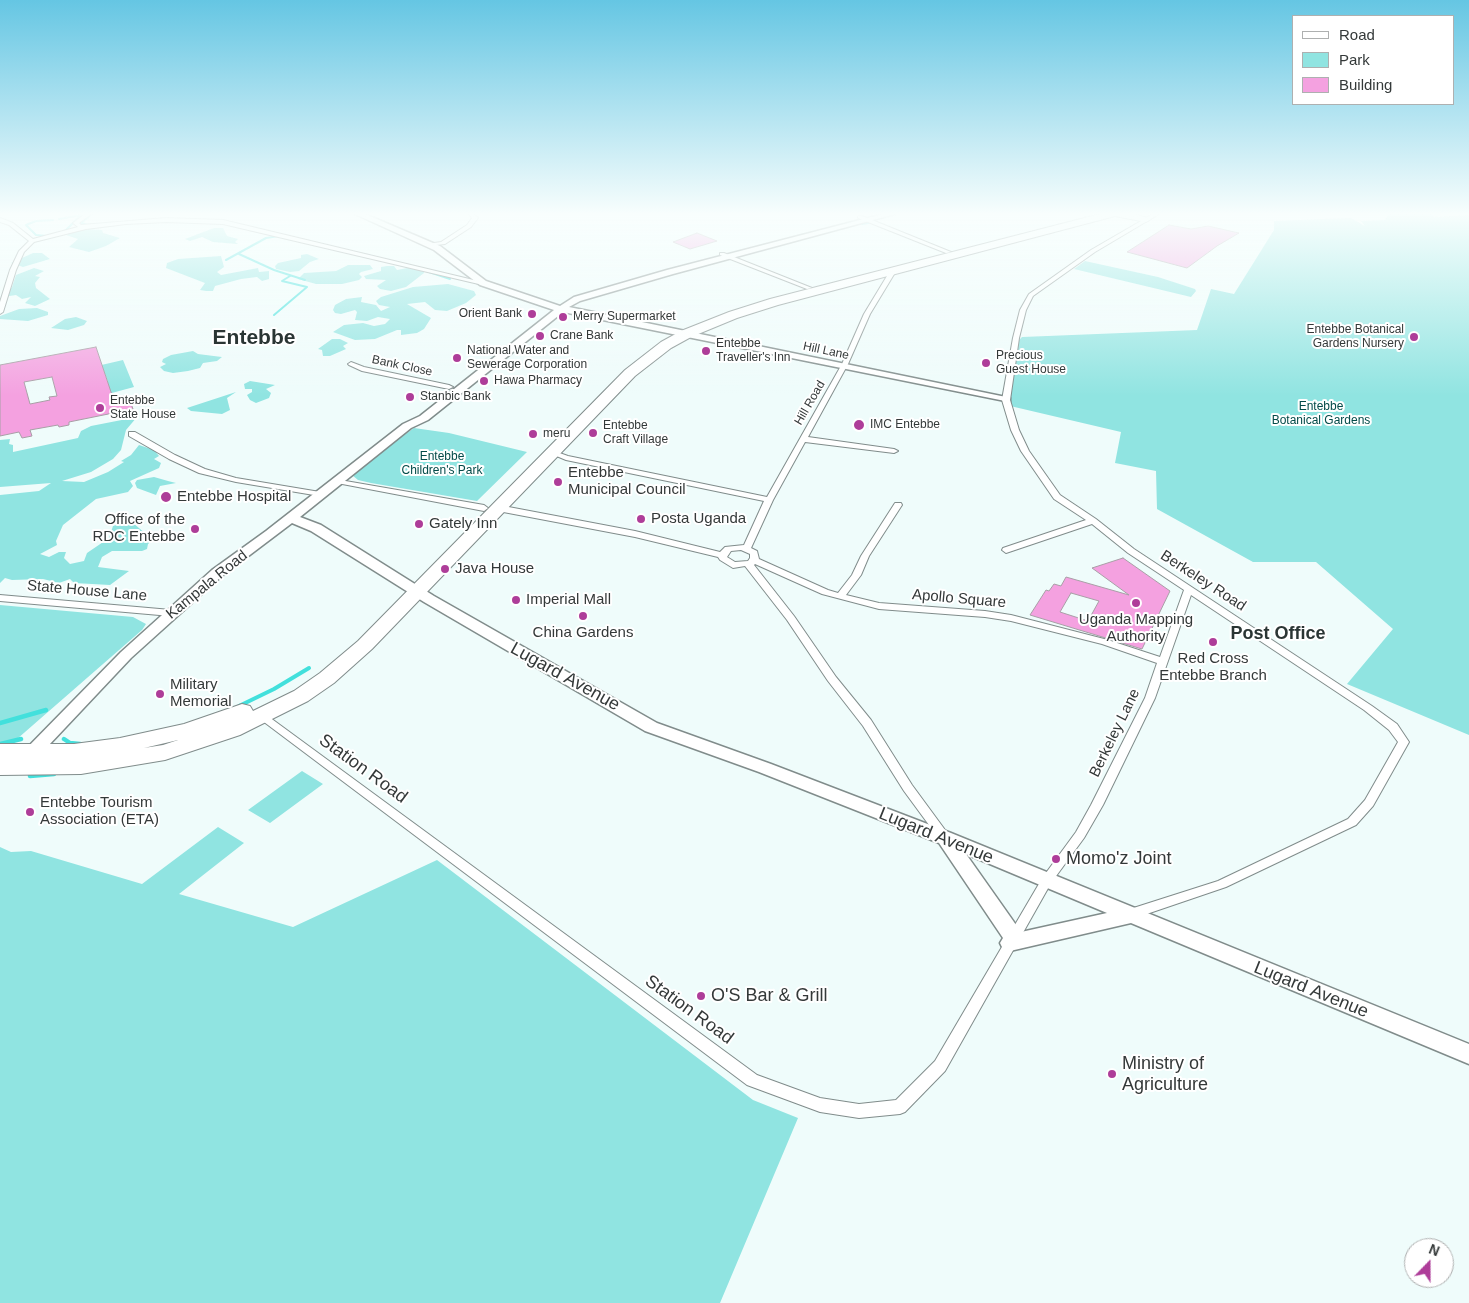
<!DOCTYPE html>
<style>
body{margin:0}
#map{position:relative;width:1469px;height:1303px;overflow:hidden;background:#effcfb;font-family:Arial,sans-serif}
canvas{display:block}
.legend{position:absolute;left:1292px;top:15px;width:162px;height:90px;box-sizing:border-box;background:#fff;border:1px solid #aeb0b0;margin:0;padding:6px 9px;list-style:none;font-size:15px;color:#343939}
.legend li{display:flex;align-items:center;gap:10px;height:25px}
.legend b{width:25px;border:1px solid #aeb0b0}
.north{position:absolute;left:1404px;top:1238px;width:50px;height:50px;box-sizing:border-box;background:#fff;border:1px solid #aeb0b0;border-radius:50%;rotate:22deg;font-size:14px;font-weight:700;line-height:20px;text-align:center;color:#343939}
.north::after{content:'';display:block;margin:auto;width:18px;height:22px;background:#ae3d99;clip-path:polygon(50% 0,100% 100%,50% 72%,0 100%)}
</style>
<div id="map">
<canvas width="1469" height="1303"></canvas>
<ul class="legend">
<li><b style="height:6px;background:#fff"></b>Road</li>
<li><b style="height:14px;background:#90e4e1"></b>Park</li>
<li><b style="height:14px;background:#f4a1e0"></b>Building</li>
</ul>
<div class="north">N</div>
</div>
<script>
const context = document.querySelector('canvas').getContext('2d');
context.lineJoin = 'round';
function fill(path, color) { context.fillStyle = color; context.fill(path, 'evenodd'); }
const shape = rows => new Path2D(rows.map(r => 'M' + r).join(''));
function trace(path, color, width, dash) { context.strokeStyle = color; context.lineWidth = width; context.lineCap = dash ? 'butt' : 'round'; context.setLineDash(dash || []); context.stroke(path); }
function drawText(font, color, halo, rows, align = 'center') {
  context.font = font + ' Arial,sans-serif'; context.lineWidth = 4; context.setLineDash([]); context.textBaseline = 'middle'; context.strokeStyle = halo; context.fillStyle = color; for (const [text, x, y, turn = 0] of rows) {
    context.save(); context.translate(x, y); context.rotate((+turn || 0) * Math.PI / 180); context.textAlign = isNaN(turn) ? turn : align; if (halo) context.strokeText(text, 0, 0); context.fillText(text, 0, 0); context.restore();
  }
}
fill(shape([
 [1389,214,1431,214,1434,217,1469,215,1469,735,1347,684,1393,629,1316,562,1253,562,1157,509,1156,471,1115,463,1121,432,1006,405,1019,340,1022,337,1197,330,1211,289,1234,294,1274,230,1274,221,1351,218,1365,226,1361,221,1385,220],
 [214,228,223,228,227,236,238,239,235,242,238,244,213,242,202,237,190,241,185,239],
 [85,229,102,230,103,233,120,238,106,246,89,252,69,247,78,239,66,235],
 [33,253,42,253,50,259,23,267,11,263],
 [307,254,319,259,310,262,299,271,290,272,276,269,275,266,278,263,301,258,301,255],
 [221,256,224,267,217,272,221,275,258,268,259,272,269,271,269,279,262,281,257,277,241,279,215,286,213,291,206,291,200,290,205,283,166,268,167,263,178,259],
 [1085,261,1158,277,1195,289,1196,291,1191,297,1074,269],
 [348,265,370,265,373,269,361,272,359,274,362,277,359,280,342,284,316,284,298,279,304,273,336,271],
 [387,266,394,266,397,270,412,267,424,270,424,273,406,287,391,291,380,289,377,286,386,280,366,279,364,276,381,271,381,267],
 [34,268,44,271,35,276,40,277,35,283,36,288,50,299,35,306,25,303,31,297,22,299,16,295,3,297,12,287,16,275],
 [448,284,474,291,476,295,466,303,447,311,435,310,425,302,407,304,431,318,424,329,417,333,401,335,401,330,397,330,375,339,355,340,333,332,344,325,363,323,374,326,385,324,390,319,378,317,367,321,355,320,357,312,355,310,341,314,335,313,333,310,335,305,346,299,362,297,361,302,376,305,381,311,390,307,379,305,376,301,381,297,413,287],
 [37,308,48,312,48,315,28,321,0,319,0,316,19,309],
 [76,317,87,321,84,325,68,330,51,328,65,319],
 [332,339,340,339,348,343,343,346,346,349,330,356,323,356,322,350,318,349],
 [193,351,198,354,222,357,217,361,203,363,200,368,188,371,173,373,164,371,160,367,166,364,162,362,163,359,171,355],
 [123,360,134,387,108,394,79,387,108,382,105,374,76,379,97,366],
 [250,381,275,385,266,389,271,393,269,398,256,403,250,400,247,395,252,392,252,389,245,389,244,384],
 [236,392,227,398,230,410,222,414,191,411,187,408],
 [137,417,126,430,121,450,113,459,91,472,62,481,84,482,108,472,124,462,121,461,131,455,139,445,154,450,159,456,154,459,161,463,159,468,130,481,133,486,128,492,96,499,63,525,56,541,57,545,40,554,49,557,59,552,66,552,64,558,70,564,84,561,87,553,109,538,113,526,122,523,133,523,146,534,156,537,148,544,147,549,142,551,112,551,102,557,98,567,129,571,110,585,74,583,70,579,59,583,43,579,12,580,5,578,0,583,0,495,39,491,51,483,0,487,0,440,10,439,9,444,13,445,13,452,78,438,81,431,91,426],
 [414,428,449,433,527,452,477,501,371,483,358,480,352,475,357,469],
 [154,477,168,481,176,483,160,486,156,495,137,488,135,483,137,480],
 [0,605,133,617,146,624,142,630,17,739,0,743],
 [302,771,323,784,270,823,248,810],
 [218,827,244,843,179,894,293,927,437,860,753,1100,798,1118,720,1303,0,1303,0,847,11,852,31,851,142,884]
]), '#90e4e1');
trace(shape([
 [59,219,81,215,65,231],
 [862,224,869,223],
 [88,225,81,223,92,214],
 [46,236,36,235,26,225,36,221,53,220],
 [239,254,274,270,305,280],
 [226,260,266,238,279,236],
 [426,271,450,279],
 [274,315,307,287,282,281,290,276]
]), '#42e0dc', 2);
trace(shape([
 [239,706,274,689,309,668]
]), '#42e0dc', 4);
trace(shape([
 [0,723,46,710],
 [64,739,70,743,80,744],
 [0,744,21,739],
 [30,776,54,774]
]), '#42e0dc', 4.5);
const building = shape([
 [1169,225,1191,229,1208,226,1239,233,1217,246,1187,268,1127,252,1169,225],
 [697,233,717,241,690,249,673,242,697,233],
 [96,347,113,398,128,395,133,409,69,422,69,425,59,427,58,425,30,430,32,436,22,438,19,432,0,436,0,365,96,347],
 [52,377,57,396,49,397,50,400,30,404,24,382,52,377],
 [1123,558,1170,591,1142,649,1030,615,1046,590,1049,591,1054,584,1061,586,1066,577,1129,595,1092,568,1123,558],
 [1071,593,1099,601,1088,621,1060,612,1071,593]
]);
fill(building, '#f4a1e0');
trace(building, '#a89fa6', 1);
const street = shape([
 [85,214,91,214,79,223,81,225,166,218,223,220,486,283,483,285,223,224,166,222,126,224,86,229,34,242,24,252,16,270,3,312,0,314,0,302,10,270,19,251,29,241,9,225,0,222,0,218,13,223,33,239,78,227,73,223,85,214],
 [469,214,474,214,478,218,471,227,445,244,427,246,427,244,441,242,467,225,472,218,469,214],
 [1153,214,1159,214,1095,252,1033,296,1026,310,1019,338,1010,400,1019,430,1029,451,1060,495,1096,519,1134,549,1372,706,1397,724,1409,742,1373,806,1356,825,1226,887,1129,920,1124,919,1123,915,1124,911,1218,881,1348,819,1365,800,1398,742,1389,730,1364,710,1191,595,1155,698,1103,805,1084,838,1051,883,945,1071,905,1112,900,1114,859,1118,820,1112,747,1085,256,716,261,712,265,714,757,1075,820,1098,859,1104,896,1100,935,1061,1043,877,1076,832,1091,805,1145,698,1157,663,1102,644,1011,621,985,617,879,609,822,594,755,564,754,565,794,616,836,677,871,720,912,785,948,834,950,837,948,840,944,841,940,840,904,791,863,726,828,681,787,620,745,566,733,568,720,560,718,557,635,537,498,511,494,508,498,505,635,531,720,552,725,547,744,545,764,501,566,460,547,452,551,450,568,456,767,497,842,364,864,314,890,271,893,269,896,271,870,314,848,364,808,437,894,449,898,451,894,453,805,442,773,500,751,548,757,551,759,559,828,590,838,593,852,575,861,556,895,503,901,503,902,505,869,556,861,575,846,595,879,603,985,611,1011,615,1108,640,1160,657,1184,590,1128,553,1092,524,1009,552,1006,553,1002,550,1003,548,1086,520,1054,499,1021,451,1011,430,1002,400,1013,338,1020,310,1029,294,1091,250,1153,214],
 [741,550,750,554,750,558,748,561,735,562,727,557,731,551,741,550],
 [858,216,862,216,951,252,946,253,858,218,858,216],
 [720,253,724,253,812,288,807,289,720,255,720,253],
 [351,362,364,367,449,385,453,387,449,389,362,371,349,365,348,364,351,362],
 [129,432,135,432,175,455,205,469,236,478,320,492,324,494,320,496,236,482,199,473,169,459,129,436,129,432],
 [334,479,484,505,488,508,484,511,337,483,334,483,334,479],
 [0,595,171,610,176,613,171,616,0,601,0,595]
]);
const secondary = shape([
 [355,214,365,214,440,246,486,281,560,306,574,297,667,270,883,214,895,214,673,274,580,301,569,307,1006,397,1010,398,1010,402,563,312,428,420,411,428,300,517,321,525,434,596,657,723,771,764,951,833,1469,1044,1469,1064,1131,923,1010,951,1003,949,1000,943,1003,938,939,843,759,772,645,731,424,602,311,531,292,523,222,576,131,658,32,763,20,763,18,759,20,755,121,652,212,570,266,531,403,424,420,416,554,310,480,285,434,250,355,214],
 [966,854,1107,913,1021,932,966,854]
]);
const highway = shape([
 [1100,214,1134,214,1151,219,1146,222,1115,216,778,305,737,318,691,337,671,348,635,376,372,649,334,683,308,701,240,735,165,760,81,774,0,775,0,744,74,744,120,738,184,724,242,704,250,706,253,711,294,691,320,673,358,641,625,370,661,342,681,331,729,312,770,299,1100,214],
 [178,740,163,745,144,748,178,740]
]);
trace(street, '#808c8b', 2);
trace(secondary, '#808c8b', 3);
trace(highway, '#808c8b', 2);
fill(street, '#fff');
fill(secondary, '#fff');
fill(highway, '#fff');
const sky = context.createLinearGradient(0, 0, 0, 396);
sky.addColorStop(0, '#65c6e3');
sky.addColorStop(0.54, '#f8fefd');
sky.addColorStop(1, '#f8fefd00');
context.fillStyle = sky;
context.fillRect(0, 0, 1469, 396);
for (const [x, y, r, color] of [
 [532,314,5,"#ae3d99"],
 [563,317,5,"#ae3d99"],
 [540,336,5,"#ae3d99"],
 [1414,337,5,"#ae3d99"],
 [706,351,5,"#ae3d99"],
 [457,358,5,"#ae3d99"],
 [986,363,5,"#ae3d99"],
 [484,381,5,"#ae3d99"],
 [410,397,5,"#ae3d99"],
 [100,408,5,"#ae3d99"],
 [859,425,6,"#ae3d99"],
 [593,433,5,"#ae3d99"],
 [533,434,5,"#ae3d99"],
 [558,482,5,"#ae3d99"],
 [166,497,6,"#ae3d99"],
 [641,519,5,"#ae3d99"],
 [419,524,5,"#ae3d99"],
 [195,529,5,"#ae3d99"],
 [445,569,5,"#ae3d99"],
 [516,600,5,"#ae3d99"],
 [1136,603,5,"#ae3d99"],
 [583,616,5,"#ae3d99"],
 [1213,642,5,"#ae3d99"],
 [160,694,5,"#ae3d99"],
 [30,812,5,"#ae3d99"],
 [1056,859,5,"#ae3d99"],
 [701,996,5,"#ae3d99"],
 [1112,1074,5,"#ae3d99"]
]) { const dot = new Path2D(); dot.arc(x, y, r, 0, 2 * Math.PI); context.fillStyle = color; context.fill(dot); trace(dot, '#fff', 2); }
drawText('12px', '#343939', '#fff', [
 ["Orient Bank",522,314,"right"],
 ["Merry Supermarket",573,317],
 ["Entebbe Botanical",1404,330,"right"],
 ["Gardens Nursery",1404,344,"right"],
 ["Crane Bank",550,336],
 ["Entebbe",716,344],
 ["Traveller's Inn",716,358],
 ["National Water and",467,351],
 ["Sewerage Corporation",467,365],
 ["Precious",996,356],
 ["Guest House",996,370],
 ["Hawa Pharmacy",494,381],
 ["Stanbic Bank",420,397],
 ["Entebbe",110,401],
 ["State House",110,415],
 ["IMC Entebbe",870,425],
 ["Entebbe",603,426],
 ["Craft Village",603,440],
 ["meru",543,434]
], 'left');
drawText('12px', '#343939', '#fff', [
 ["Hill Lane",826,351,12],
 ["Bank Close",402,366,12],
 ["Hill Road",810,403,-60]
]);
drawText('12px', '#034b49', '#fff', [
 ["Entebbe",1321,407],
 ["Botanical Gardens",1321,421],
 ["Entebbe",442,457],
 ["Children's Park",442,471]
]);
drawText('15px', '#343939', '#fff', [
 ["Entebbe",568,473],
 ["Municipal Council",568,490],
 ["Entebbe Hospital",177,497],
 ["Posta Uganda",651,519],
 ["Office of the",185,520,"right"],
 ["RDC Entebbe",185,537,"right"],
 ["Gately Inn",429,524],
 ["Java House",455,569],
 ["Imperial Mall",526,600],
 ["Uganda Mapping",1136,620,"center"],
 ["Authority",1136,637,"center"],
 ["China Gardens",583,633,"center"],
 ["Red Cross",1213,659,"center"],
 ["Entebbe Branch",1213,676,"center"],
 ["Military",170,685],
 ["Memorial",170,702],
 ["Entebbe Tourism",40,803],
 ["Association (ETA)",40,820]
], 'left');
drawText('15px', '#343939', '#fff', [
 ["Berkeley Road",1203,581,33],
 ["Kampala Road",207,585,-39],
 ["State House Lane",87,591,5],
 ["Apollo Square",959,599,5],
 ["Berkeley Lane",1115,733,-64]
]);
drawText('bold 18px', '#2a3534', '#fff', [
 ["Post Office",1278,634]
]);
drawText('18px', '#343939', '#fff', [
 ["Lugard Avenue",565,677,29],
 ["Station Road",363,769,36],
 ["Lugard Avenue",936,836,22],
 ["Lugard Avenue",1311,990,22],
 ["Station Road",689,1010,36]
]);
drawText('18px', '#343939', '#fff', [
 ["Momo'z Joint",1066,859],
 ["O'S Bar & Grill",711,996],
 ["Ministry of",1122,1064],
 ["Agriculture",1122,1085]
], 'left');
drawText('bold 21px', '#2a3534', '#fff', [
 ["Entebbe",254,338]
]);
</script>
